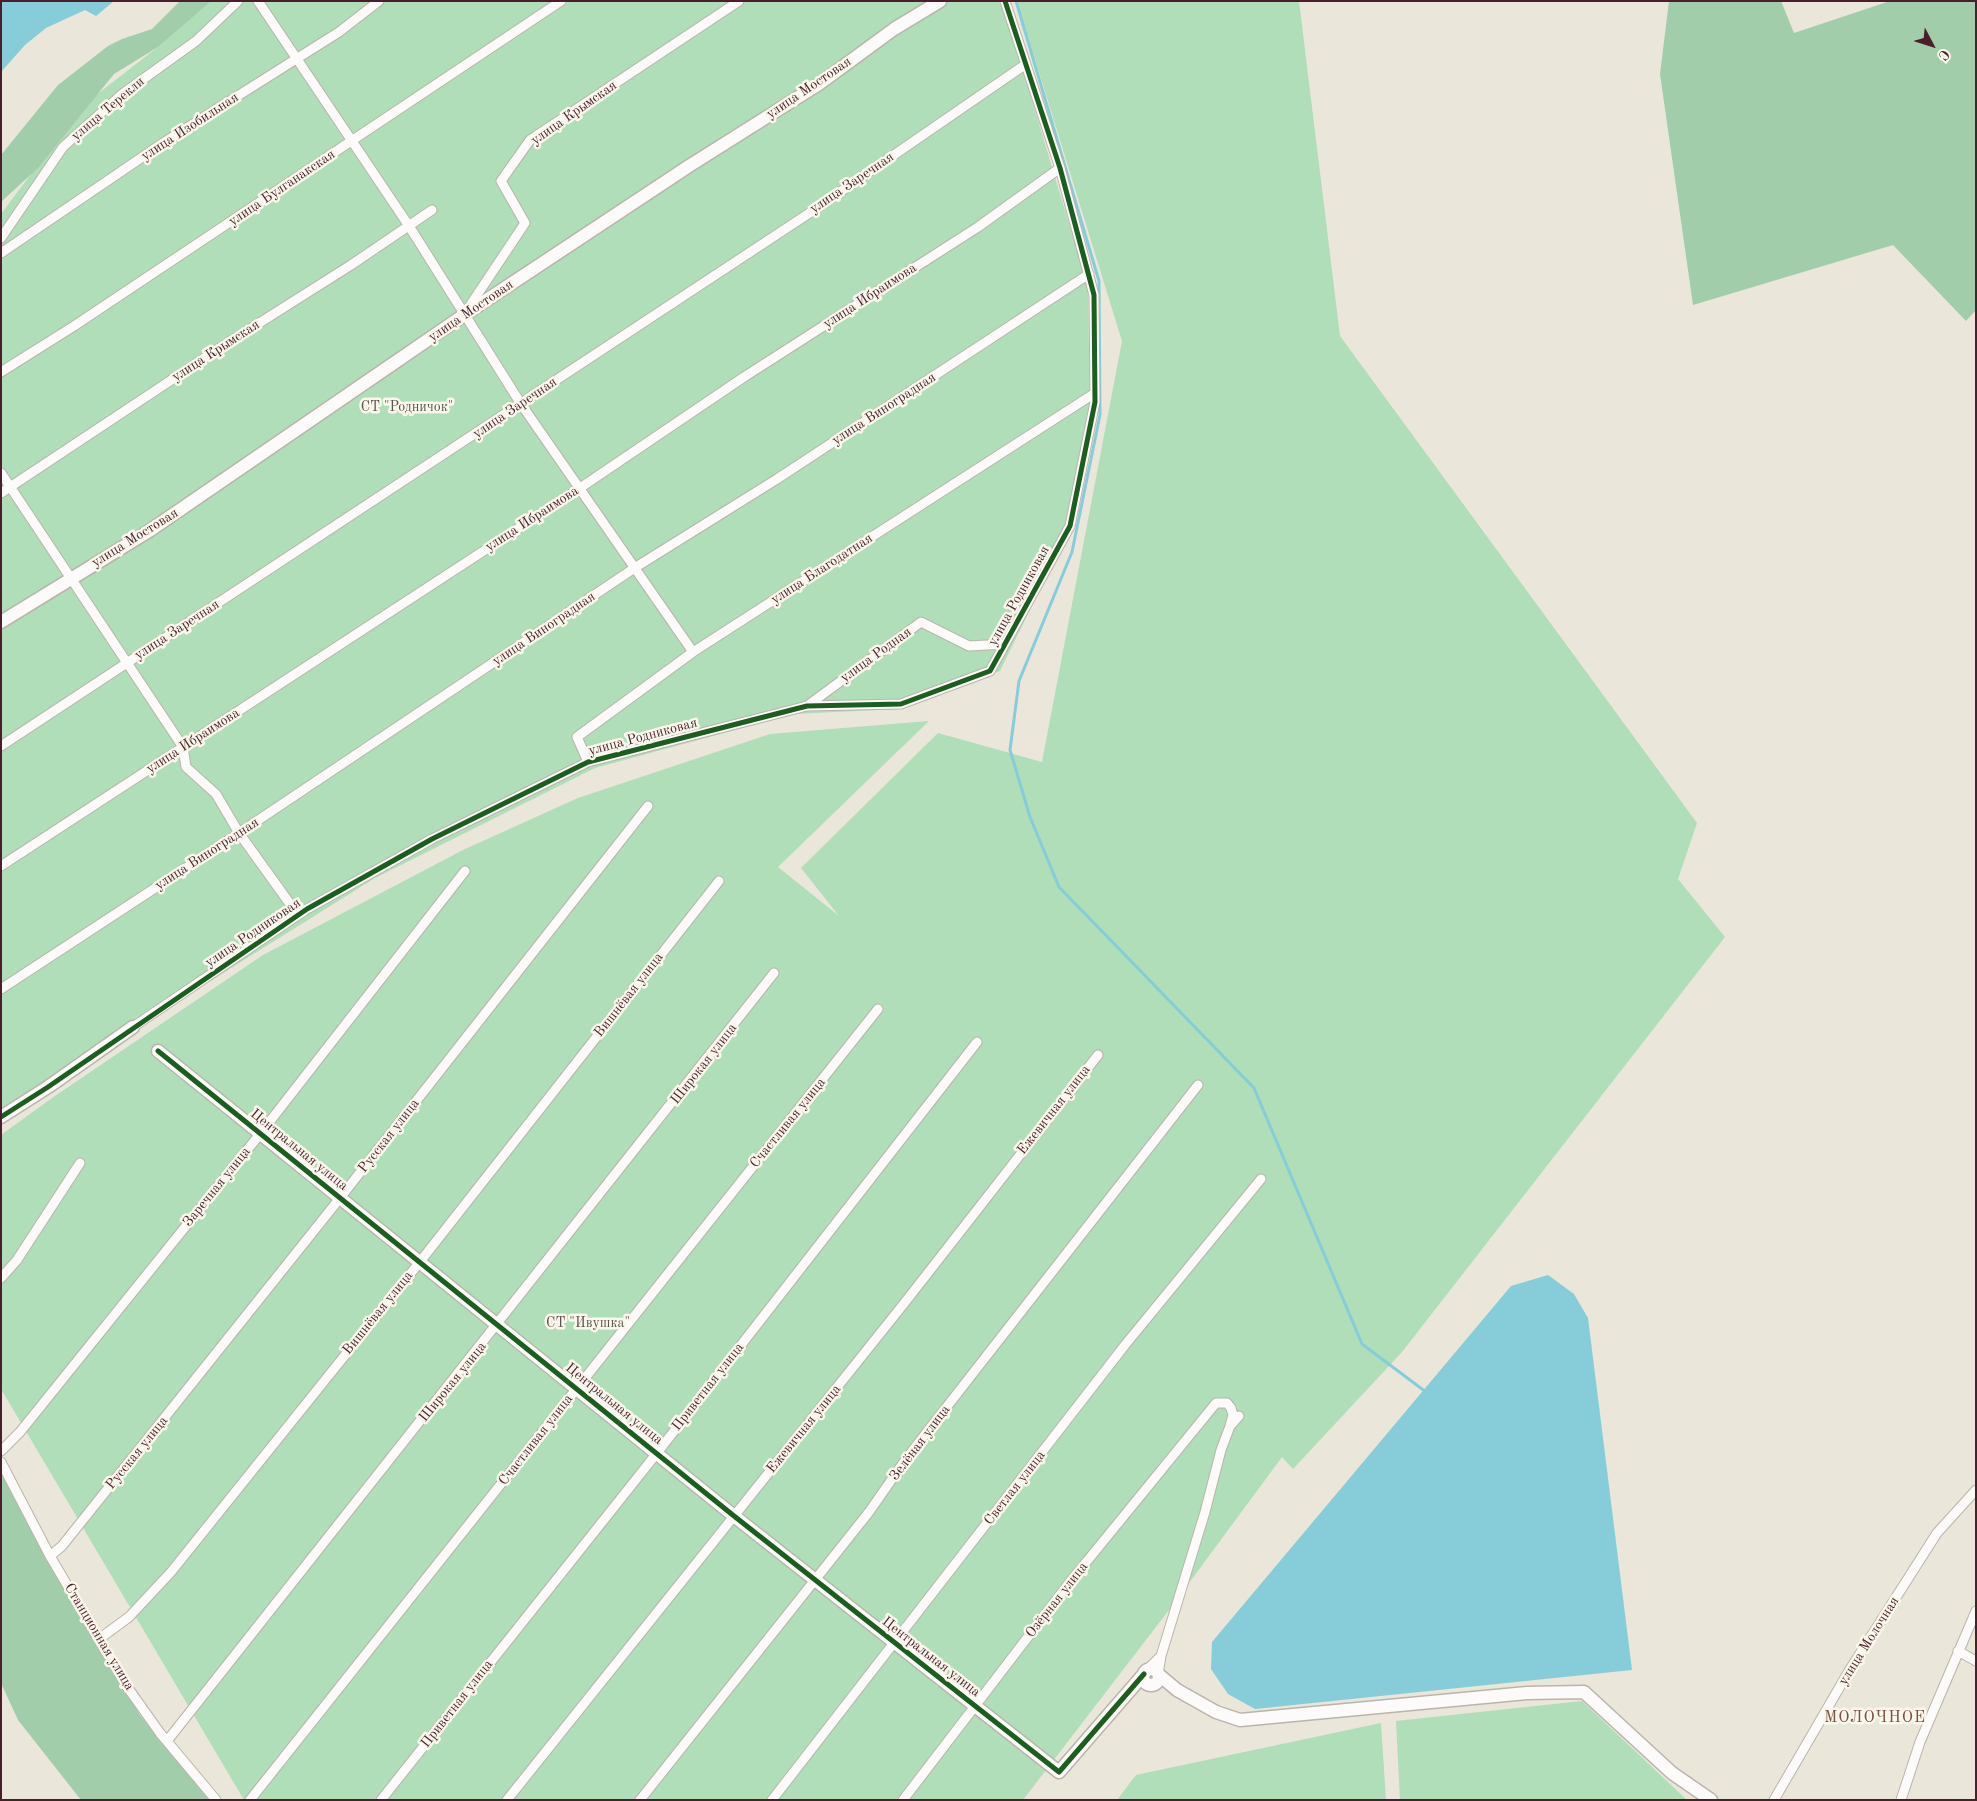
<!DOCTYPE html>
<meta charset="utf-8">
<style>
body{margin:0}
#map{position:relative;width:1977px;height:1801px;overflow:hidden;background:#eae6d9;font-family:"Old Standard TT",serif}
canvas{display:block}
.frame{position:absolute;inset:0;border:2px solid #4a1f2b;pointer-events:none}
.north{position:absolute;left:1907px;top:20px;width:50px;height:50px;-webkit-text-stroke:4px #fbf7ec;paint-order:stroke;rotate:130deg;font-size:14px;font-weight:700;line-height:20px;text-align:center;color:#4a1f2b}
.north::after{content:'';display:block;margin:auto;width:18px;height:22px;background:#4a1f2b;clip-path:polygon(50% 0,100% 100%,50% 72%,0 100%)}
</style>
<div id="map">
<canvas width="1977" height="1801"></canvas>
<div class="frame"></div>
<div class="north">С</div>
</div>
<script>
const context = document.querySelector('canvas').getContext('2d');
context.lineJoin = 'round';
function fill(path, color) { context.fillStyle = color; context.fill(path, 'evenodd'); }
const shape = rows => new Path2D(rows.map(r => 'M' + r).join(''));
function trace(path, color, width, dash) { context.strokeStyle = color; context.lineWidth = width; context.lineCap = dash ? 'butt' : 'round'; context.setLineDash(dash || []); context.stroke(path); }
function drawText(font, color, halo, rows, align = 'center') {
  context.font = font + ' "Old Standard TT",serif'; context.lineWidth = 5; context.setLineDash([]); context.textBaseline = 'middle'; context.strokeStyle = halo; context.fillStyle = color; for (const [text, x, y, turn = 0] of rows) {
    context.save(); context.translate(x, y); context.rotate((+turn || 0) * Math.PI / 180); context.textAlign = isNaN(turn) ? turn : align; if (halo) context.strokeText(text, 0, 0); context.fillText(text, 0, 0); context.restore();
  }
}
fill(shape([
 [209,1,1000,1,1022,67,1088,287,1090,414,1073,521,1000,671,899,709,794,714,595,768,375,878,1,1112,1,214,82,106,158,47],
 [1017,1,1299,1,1340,336,1697,823,1678,879,1725,937,1402,1352,1293,1469,1282,1457,1172,1606,1023,1800,244,1800,1,1389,1,1135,52,1098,263,955,463,850,578,798,770,734,929,721,778,867,839,916,801,868,938,733,1042,762,1122,341],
 [1582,1701,1687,1800,1400,1800,1396,1721],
 [1381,1723,1386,1800,1117,1800,1136,1775]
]), '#afdeb8');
fill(shape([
 [180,1,211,1,158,47,114,74,38,168,1,202,1,155,58,85,108,46,122,39,152,29],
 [1669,1,1781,1,1794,33,1890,1,1976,1,1976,310,1966,321,1893,245,1693,305,1660,74],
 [1,1470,48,1558,140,1715,209,1800,81,1800,18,1720,1,1683]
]), '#a2cdaa');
fill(shape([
 [1,1,114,1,96,16,85,10,46,28,25,45,1,72],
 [1548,1275,1574,1294,1588,1318,1632,1670,1255,1709,1228,1694,1211,1669,1212,1642,1511,1286]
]), '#86cdd9');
trace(shape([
 [1016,1,1099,281,1100,415,1072,552,1019,681,1010,750,1030,817,1059,887,1254,1088,1362,1344,1426,1392]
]), '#86cdd9', 3);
const street = shape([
 [258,1,409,226,521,404,693,652],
 [1,238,63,147,121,95,196,41,238,1],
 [1,253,163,143,339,32,379,1],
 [467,310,525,223,501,181,530,140,739,1],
 [1,372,74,326,561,1],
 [1,473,183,747,186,767,216,794,239,833,298,915],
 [1,493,215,351,351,265,432,210],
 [807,706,921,622,969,646,1005,644],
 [1,746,814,210,1026,64],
 [588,762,577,737,693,652,1095,393],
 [1,866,580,488,744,377,978,227,1060,168],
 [1,989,239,833,636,567,777,479,1089,274],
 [133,1027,307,909,432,839,588,762,807,706,901,704,990,671,1070,526,1095,402,1094,295,1060,168,1005,1],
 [1,1278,17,1260,80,1163],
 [1,1451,20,1432,260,1134,465,871],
 [1,1462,50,1556,128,1688,160,1733,216,1800],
 [50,1556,62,1546,340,1198,648,806],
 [99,1639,129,1617,171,1572,419,1263,719,881],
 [1958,1651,1976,1661],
 [1145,1672,1161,1656],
 [1158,1674,1161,1656,1205,1512,1221,1450,1230,1426,1239,1416],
 [167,1741,774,973],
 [250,1800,878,1009],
 [381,1800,657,1453,977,1042],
 [507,1800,906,1301,1098,1055],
 [640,1800,869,1512,906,1459,1198,1085],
 [772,1800,1125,1345,1261,1179],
 [903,1800,1070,1582,1216,1403,1227,1403,1231,1408,1233,1415,1230,1426],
 [1774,1800,1849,1671,1937,1533,1976,1490],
 [1901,1800,1920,1742,1976,1611]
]);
const secondary = shape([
 [1,622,149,531,464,315,689,166,819,84,894,29,940,1],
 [158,1051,734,1516,1059,1772,1144,1674],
 [1,1117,48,1087,133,1027],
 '1143 1677a8 8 0 1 1 16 0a8 8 0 1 1-16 0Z',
 [1158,1674,1177,1690,1216,1712,1240,1720,1527,1693,1584,1692,1672,1773,1711,1800]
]);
trace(street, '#bbb4ac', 11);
trace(secondary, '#bbb4ac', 15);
trace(street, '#fcfbf9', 9);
trace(secondary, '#fcfbf9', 12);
trace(shape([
 [158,1051,734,1516,1059,1772,1144,1674],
 [1,1117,48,1087,307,909,432,839,588,762,807,706,901,704,990,671,1070,526,1095,402,1094,295,1060,168,1005,1]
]), '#1b5e20', 5);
drawText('14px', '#4a1f2b', '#fbf7ec', [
 ["улица Мостовая",809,88,-34],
 ["улица Терекли",108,109,-40],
 ["улица Крымская",574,113,-35],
 ["улица Изобильная",190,127,-33],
 ["улица Заречная",852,183,-34],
 ["улица Булганакская",282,188,-34],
 ["улица Ибраимова",870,296,-33],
 ["улица Мостовая",471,311,-34],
 ["улица Крымская",216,351,-33],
 ["улица Заречная",515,408,-34],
 ["улица Виноградная",884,409,-33],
 ["улица Ибраимова",532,519,-33],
 ["улица Мостовая",135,538,-32],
 ["улица Благодатная",822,569,-33],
 ["улица Родниковая",1019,596,-61],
 ["улица Виноградная",544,629,-34],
 ["улица Заречная",177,630,-33],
 ["улица Родная",876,655,-36],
 ["улица Родниковая",643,737,-15],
 ["улица Ибраимова",193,741,-33],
 ["улица Виноградная",207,854,-33],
 ["улица Родниковая",253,933,-34],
 ["Вишнёвая улица",629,995,-52],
 ["Широкая улица",704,1064,-52],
 ["Ежевичная улица",1054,1110,-52],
 ["Счастливая улица",788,1123,-51],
 ["Русская улица",389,1136,-52],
 ["Центральная улица",299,1150,39],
 ["Заречная улица",217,1187,-51],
 ["Вишнёвая улица",378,1313,-51],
 ["Широкая улица",453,1382,-51],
 ["Приветная улица",708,1387,-52],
 ["Центральная улица",614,1404,39],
 ["Ежевичная улица",804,1429,-51],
 ["Счастливая улица",536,1440,-52],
 ["Зелёная улица",920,1443,-53],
 ["Русская улица",137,1453,-51],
 ["Светлая улица",1015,1488,-52],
 ["Озёрная улица",1057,1600,-52],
 ["Станционная улица",99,1637,59],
 ["улица Молочная",1869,1641,-58],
 ["Центральная улица",931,1657,38],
 ["Приветная улица",457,1704,-52]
]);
drawText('14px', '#5a564d', '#fbf7ec', [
 ["СТ \"Родничок\"",407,407],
 ["СТ \"Ивушка\"",588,1323]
]);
context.letterSpacing = '1px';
drawText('16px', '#7c5146', '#fbf7ec', [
 ["МОЛОЧНОЕ",1875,1718]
]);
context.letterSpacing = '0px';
</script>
